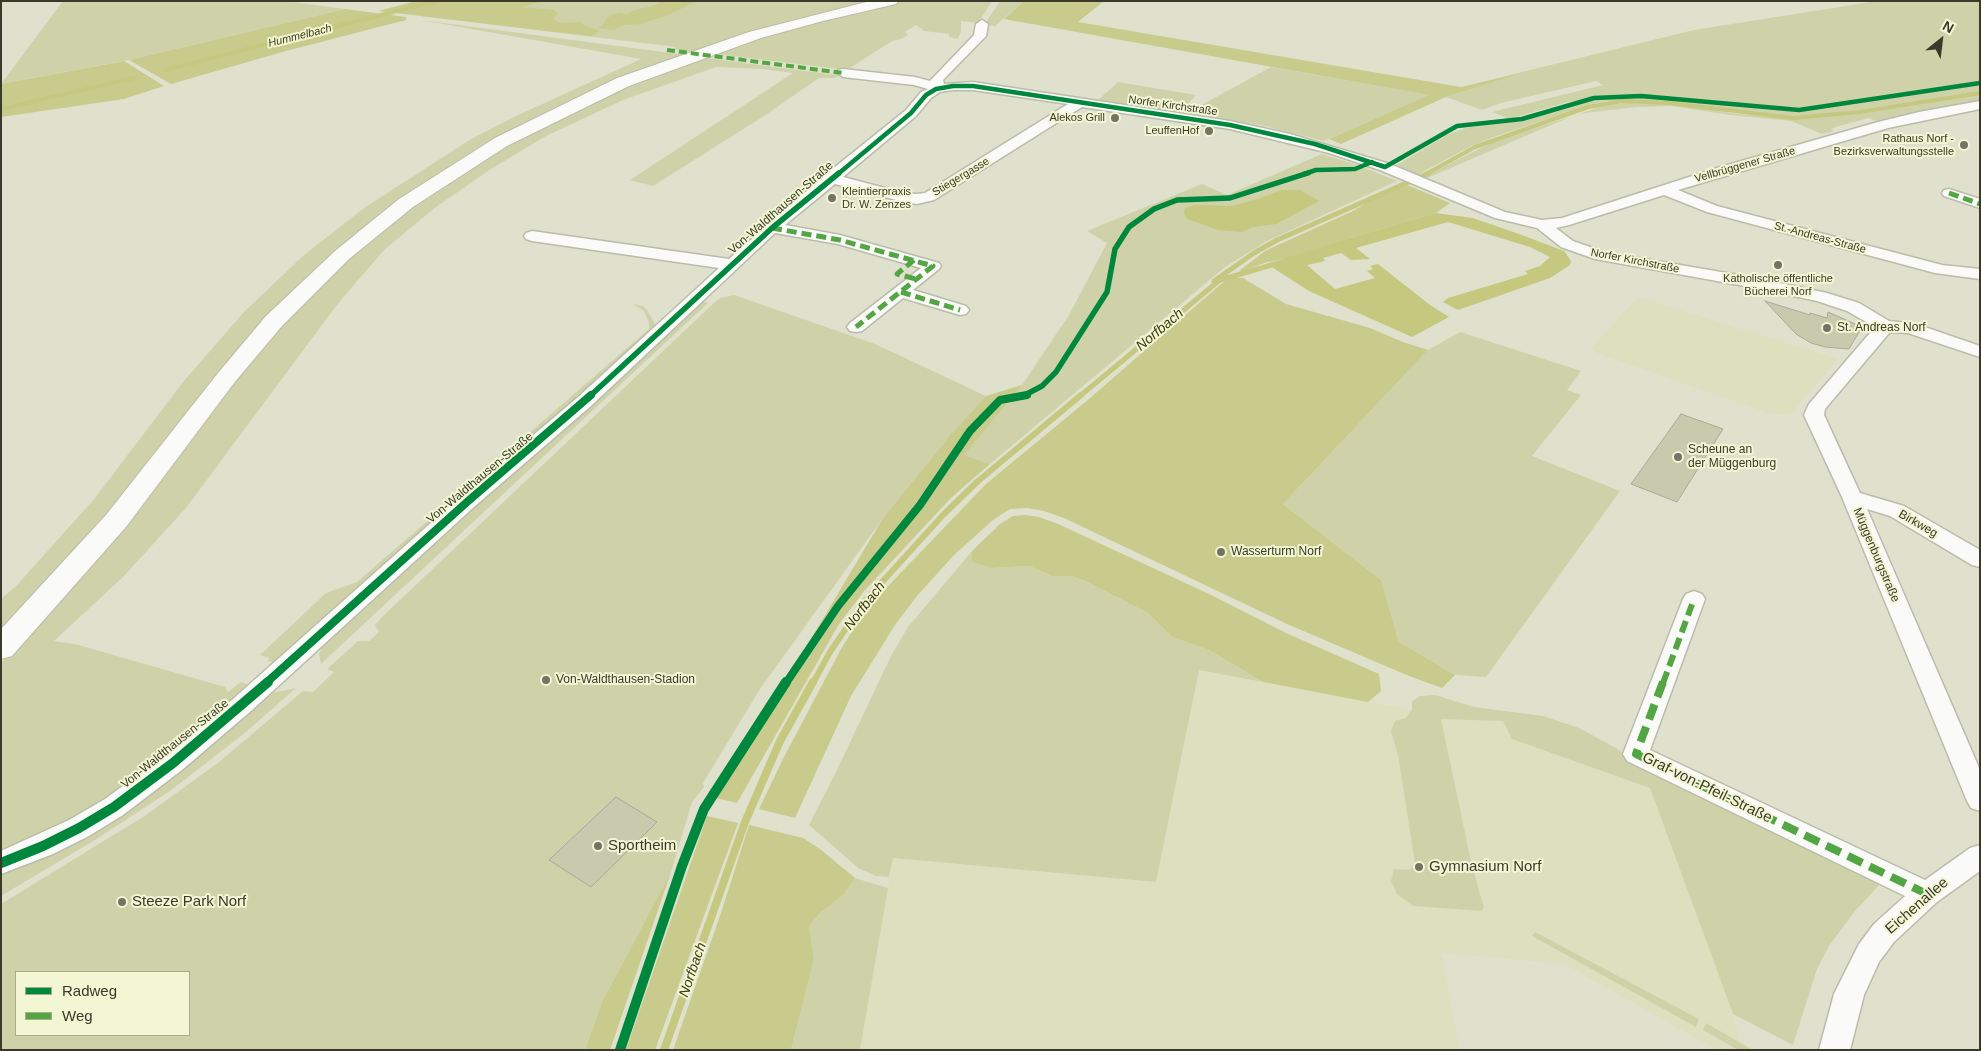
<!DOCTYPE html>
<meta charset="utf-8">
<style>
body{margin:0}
#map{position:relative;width:1981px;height:1051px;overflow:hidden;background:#dfe1cd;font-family:Helvetica,sans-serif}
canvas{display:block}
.frame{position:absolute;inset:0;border:2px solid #393a2b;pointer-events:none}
.legend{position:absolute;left:15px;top:971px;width:175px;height:65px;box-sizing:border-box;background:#f3f6d2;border:1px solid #a9ab8f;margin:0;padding:6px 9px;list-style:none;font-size:15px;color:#393a2b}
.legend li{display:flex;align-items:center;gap:10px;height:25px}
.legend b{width:25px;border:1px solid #a9ab8f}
.north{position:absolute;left:1916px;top:15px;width:50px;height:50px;-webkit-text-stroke:4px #f3f6d2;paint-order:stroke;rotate:29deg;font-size:14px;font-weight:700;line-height:20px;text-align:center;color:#393a2b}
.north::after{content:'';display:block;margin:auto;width:18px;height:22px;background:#393a2b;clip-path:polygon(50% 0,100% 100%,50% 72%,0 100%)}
</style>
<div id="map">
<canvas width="1981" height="1051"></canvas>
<div class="frame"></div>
<ul class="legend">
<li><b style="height:6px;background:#00873e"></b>Radweg</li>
<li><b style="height:6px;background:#53a643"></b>Weg</li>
</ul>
<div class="north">N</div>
</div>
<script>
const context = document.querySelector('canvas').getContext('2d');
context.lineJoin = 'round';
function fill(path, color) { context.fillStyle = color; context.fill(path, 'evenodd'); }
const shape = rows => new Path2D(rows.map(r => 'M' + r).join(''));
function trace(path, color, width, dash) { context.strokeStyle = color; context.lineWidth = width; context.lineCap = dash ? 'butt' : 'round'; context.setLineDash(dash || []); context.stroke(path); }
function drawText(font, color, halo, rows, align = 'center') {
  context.font = font + ' Helvetica,sans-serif'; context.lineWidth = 4; context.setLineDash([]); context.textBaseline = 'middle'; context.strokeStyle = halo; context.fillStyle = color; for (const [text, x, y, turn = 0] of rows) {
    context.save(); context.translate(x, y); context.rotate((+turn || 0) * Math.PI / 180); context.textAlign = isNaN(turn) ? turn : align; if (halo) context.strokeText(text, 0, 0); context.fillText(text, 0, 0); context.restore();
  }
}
fill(shape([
 [1638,297,1838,359,1791,414,1778,415,1768,413,1596,353,1591,349,1594,345],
 [1199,670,1418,711,1501,717,1650,788,1732,1010,1742,1050,1717,1050,1564,964,1442,953,1460,1050,860,1050,893,858,1156,882]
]), '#dde0bf');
fill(shape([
 [63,1,285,1,345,9,133,59,1,84],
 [492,1,880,1,696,52,674,49,676,47,421,16],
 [903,1,992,1,978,23,961,21,961,31,958,39,949,37,949,34,924,31,916,25,905,32,908,35,901,39,892,41,847,70,708,53,762,36],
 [1000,1,1024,1,995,26,987,25,986,22],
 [1877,1,1980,1,1980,82,1835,105,1803,108,1752,107,1660,96,1611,95,1567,102,1510,119,1492,112,1603,85,1596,81,1501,103,1482,110,1446,97,1522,72,1694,30],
 [421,20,686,55,585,95,367,227,92,536,1,630,1,599,17,585,95,498,183,382,244,312,304,255,364,208,471,139,516,116,641,59],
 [698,57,828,74,842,74,835,78,819,78,764,116,653,186,630,180,793,73,762,69,716,67,623,100,546,136,491,169,436,207,384,250,336,306,186,508,123,577,54,641,75,644,225,687,228,692,241,682,250,686,201,730,85,814,1,853,1,663,34,630,264,344,368,239,451,178,573,108],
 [1271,67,1430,95,1324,141,1265,126,1187,113],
 [1118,82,1196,95,1179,114,1097,101],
 [1980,85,1980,92,1824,115,1794,117,1748,113,1664,102,1606,101,1589,105,1491,138,1471,146,1417,175,1397,165,1447,135,1466,128,1518,121,1600,98,1655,97,1770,110,1809,110],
 [1980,94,1980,101,1925,110,1876,121,1869,118,1839,126,1831,129,1834,131,1822,134,1791,121,1731,115,1672,106,1637,107,1577,114,1427,178,1423,177,1495,141,1606,105,1628,103,1665,103,1738,114,1792,119,1863,113],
 [1322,154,1358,165,1397,181,1267,241,1225,267,990,464,963,455,1022,385,1069,315,1107,243,1087,231,1202,184,1227,195],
 [734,295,875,344,986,396,951,434,883,518,760,689,703,783,704,787,692,802,671,872,602,1002,585,1050,1,1050,1,904,146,815,219,762,303,691,313,692,334,672,327,669,358,641,369,641,379,632,375,625,383,616,716,301,720,298],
 [16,972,189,972,189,1035,16,1035],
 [702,301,708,303,321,664,319,653,329,637],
 [633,304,643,306,647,310,656,326,627,355,276,663,267,661,270,658,260,655,326,593,357,582,649,329,649,323,644,311],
 [1460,332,1581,371,1567,390,1581,395,1532,456,1620,491,1486,677,1455,675,1399,642,1381,580,1283,504,1428,350],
 [972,551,972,562,990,568,1030,566,1051,576,1072,576,1085,581,1148,613,1172,637,1209,650,1263,682,1199,670,1156,882,893,858,889,877,876,876,858,868,809,825,834,776,891,656,908,627],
 [296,688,246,732,170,791,95,840,1,896,1,871,262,698,273,693],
 [1435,695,1474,707,1543,716,1579,728,1616,748,1629,758,1884,880,1855,911,1829,946,1817,969,1793,1045,1733,1014,1650,788,1512,739,1503,721,1441,719,1472,866,1484,908,1481,911,1413,906,1397,894,1391,881,1394,869,1410,870,1415,863,1398,755,1391,731,1395,721,1406,718,1412,710,1412,701,1420,696],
 [855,878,888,888,860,1050,791,1050,814,959,809,926,820,913,844,894],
 [1535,932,1699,1019,1696,1027,1532,936],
 [1706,1023,1753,1050,1738,1050,1703,1030]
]), '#cfd2a8');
fill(shape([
 [416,1,543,1,523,7,554,10,558,14,553,18,559,23,582,22,585,26,598,30,598,32,591,36,378,11],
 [661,1,703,1,692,3,671,14,641,24,624,25,614,30,598,28,604,24,606,19,613,14,621,13,627,15,634,10,653,6],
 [1024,1,1104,1,1078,22,1461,87,1524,72,1446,97,1341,144,1329,139,1429,95,1004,19],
 [345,9,406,17,406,20,286,51,171,84,129,60],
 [124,61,164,86,124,99,1,117,1,84],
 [1407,185,1450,203,1436,213,1353,237,1289,258,1264,263,1244,271,1239,271,1265,251,1278,245,1353,211,1373,199],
 [1228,278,1243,278,1286,304,1370,328,1403,342,1428,350,1283,504,1381,580,1399,642,1455,675,1442,688,1409,676,1287,624,1064,518,1044,511,1027,508,1010,509,993,520,954,555,917,596,895,625,851,696,795,818,759,809,784,757,841,649,867,608,986,484,1089,399],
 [1022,385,964,455,990,464,952,497,865,590,839,624,737,803,716,798,883,518,951,434,986,396],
 [1025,515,1039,517,1058,524,1209,594,1286,633,1379,674,1381,691,1368,702,1263,682,1209,650,1172,637,1148,613,1085,581,1072,576,1051,576,1030,566,990,568,972,562,972,551,1000,524,1013,516],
 [707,816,738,823,655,1050,626,1050],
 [749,825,803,838,820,849,855,878,844,894,820,913,809,926,814,959,791,1050,673,1050,721,913],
 [671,872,610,1050,585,1050,602,1002]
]), '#c8cb8c');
fill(shape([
 [1282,190,1300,190,1319,201,1276,224,1253,227,1242,232,1218,230,1187,219,1184,213,1185,208,1195,205,1232,206,1258,199],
 [1436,213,1473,218,1519,234,1564,251,1571,261,1570,265,1550,278,1458,310,1443,302,1448,298,1528,274,1525,271,1540,266,1550,257,1530,247,1448,222,1356,248,1370,259,1351,260,1341,253,1323,258,1325,261,1307,265,1335,289,1375,278,1367,271,1373,269,1370,266,1378,264,1430,305,1449,317,1412,337,1309,291,1267,264,1353,237]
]), '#c5c87e');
trace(shape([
 [165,70,436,1],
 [1,109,134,78],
 [1426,174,1475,147,1588,107,1622,101,1669,103,1793,118,1859,112,1980,93]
]), '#c5c87e', 4);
trace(shape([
 [1220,280,1275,264],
 [1080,396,1221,279,1214,281,1254,253,1277,240,1429,173]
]), '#c5c87e', 5);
trace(shape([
 [813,683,830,652,864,602,943,515,977,482,1081,395]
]), '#c5c87e', 6);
trace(shape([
 [664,1050,745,822,780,741,813,682]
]), '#c5c87e', 8);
const building = shape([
 [1765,301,1810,315,1810,313,1827,318,1828,312,1862,327,1849,349,1825,347,1811,343,1796,334,1765,301],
 [1681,414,1723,429,1677,502,1631,484,1681,414],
 [616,797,657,822,591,887,549,860,616,797]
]);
fill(building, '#c8caae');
trace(building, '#a9a99a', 1);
const minor = shape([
 [982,20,988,24,986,36,943,80,944,84,973,82,1230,121,1290,134,1390,164,1505,212,1542,220,1562,218,1717,168,1878,122,1919,112,1980,101,1980,109,1888,128,1678,190,1717,206,1942,265,1980,269,1980,279,1935,273,1707,212,1664,195,1569,225,1556,228,1573,241,1604,252,1756,278,1827,293,1859,303,1889,321,1916,324,1980,346,1980,357,1908,333,1890,332,1825,409,1824,415,1860,493,1904,506,1980,550,1980,567,1972,565,1890,516,1867,509,1980,770,1980,811,1971,808,1967,801,1842,497,1804,415,1809,404,1875,327,1847,311,1817,301,1756,288,1595,259,1561,247,1537,228,1495,218,1380,170,1329,153,1230,129,1082,107,934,200,917,204,904,202,835,184,785,225,840,235,939,263,941,266,939,269,913,290,966,306,969,310,966,314,960,315,903,298,862,331,856,332,850,331,847,327,850,323,921,268,838,244,775,233,591,406,474,507,251,711,182,770,123,815,89,836,53,854,1,874,1,851,69,820,105,799,164,756,233,699,460,497,577,398,719,268,532,241,526,239,524,236,526,233,532,231,729,259,825,175,906,110,921,92,928,89,914,85,843,77,837,73,838,70,843,69,915,77,930,81,974,35,976,24,982,20],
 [953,90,973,90,1068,104,925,193,917,194,904,193,843,177,916,116,931,98,940,92,953,90],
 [1949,189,1980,199,1980,208,1944,196,1942,193,1944,190,1949,189],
 [1694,591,1702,594,1705,599,1650,750,1925,880,1970,848,1980,845,1980,871,1937,902,1894,942,1879,962,1864,995,1850,1050,1819,1050,1834,994,1859,944,1874,924,1905,896,1627,761,1623,754,1683,599,1686,594,1694,591]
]);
const secondary = shape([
 [870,1,898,1,896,4,823,21,761,38,629,86,507,146,413,207,349,259,282,326,234,383,126,527,12,656,1,659,1,629,106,515,218,373,266,316,335,251,399,199,495,138,617,78,749,32,870,1]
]);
trace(minor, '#babcab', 3);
trace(secondary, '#babcab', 2);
fill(minor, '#fafaf8');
fill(secondary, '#fafaf8');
trace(shape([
 [667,50,843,73]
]), '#53a643', 4, [8, 4]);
trace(shape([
 [1949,193,1980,204],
 [772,228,840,240,933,266,856,327],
 [914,260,897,274,916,279],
 [901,292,960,310]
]), '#53a643', 5, [10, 5]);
trace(shape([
 [1663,683,1694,599]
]), '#53a643', 6, [12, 6]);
trace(shape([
 [1663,682,1636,754,1927,894]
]), '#53a643', 8, [16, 8]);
trace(shape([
 [838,174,911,113,926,95,936,89,953,86,973,86,1230,125,1315,144,1385,167,1457,126,1522,119,1594,98,1641,96,1799,110,1980,83],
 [1304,174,1316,170,1355,169,1372,162]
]), '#00873e', 4.5);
trace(shape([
 [590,396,772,228,839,173],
 [1023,396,1042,386,1056,372,1107,292,1115,249,1129,227,1154,209,1177,200,1230,198,1308,173]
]), '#00873e', 5.5);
trace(shape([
 [266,683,467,502,591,395],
 [786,683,838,606,920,505,970,431,1000,400,1027,395]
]), '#00873e', 8);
trace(shape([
 [1,863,43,846,79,828,114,807,173,763,268,682],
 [620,1050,682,866,704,809,786,682]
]), '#00873e', 10);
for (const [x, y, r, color] of [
 [1115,118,5,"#737464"],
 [1209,131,5,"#737464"],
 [1964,145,5,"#737464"],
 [832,198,5,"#737464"],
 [1778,265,5,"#737464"],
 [1827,328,5,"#737464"],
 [1678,457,5,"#737464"],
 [1221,552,5,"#737464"],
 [546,680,5,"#737464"],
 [598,846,5,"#737464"],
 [1419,867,5,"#737464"],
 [122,902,5,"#737464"]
]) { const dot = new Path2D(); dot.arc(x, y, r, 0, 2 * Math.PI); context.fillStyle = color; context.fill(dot); trace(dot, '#f3f6d2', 2); }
drawText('italic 11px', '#3c3d13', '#f3f6d2', [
 ["Hummelbach",300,36,-14]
]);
drawText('11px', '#393a2b', '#f3f6d2', [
 ["Norfer Kirchstraße",1173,106,8],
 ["Vellbrüggener Straße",1745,165,-16],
 ["Stiegergasse",961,177,-31],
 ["St.-Andreas-Straße",1820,238,15],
 ["Norfer Kirchstraße",1635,261,11]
]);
drawText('11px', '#393a2b', '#f3f6d2', [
 ["Alekos Grill",1105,118],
 ["LeuffenHof",1199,131],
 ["Rathaus Norf -",1954,139],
 ["Bezirksverwaltungsstelle",1954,152],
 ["Kleintierpraxis",842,192,"left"],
 ["Dr. W. Zenzes",842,205,"left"],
 ["Katholische öffentliche",1778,279,"center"],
 ["Bücherei Norf",1778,292,"center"]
], 'right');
drawText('12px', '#393a2b', '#f3f6d2', [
 ["Von-Waldthausen-Straße",781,208,-41],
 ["Von-Waldthausen-Straße",480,478,-40],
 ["Birkweg",1918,524,30],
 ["Müggenburgstraße",1876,555,67],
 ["Von-Waldthausen-Straße",175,744,-39]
]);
drawText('12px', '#393a2b', '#f3f6d2', [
 ["St. Andreas Norf",1837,328],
 ["Scheune an",1688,450],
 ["der Müggenburg",1688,464],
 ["Wasserturm Norf",1231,552],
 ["Von-Waldthausen-Stadion",556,680]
], 'left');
drawText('italic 14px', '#3c3d13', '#f3f6d2', [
 ["Norfbach",1160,330,-40],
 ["Norfbach",865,606,-52],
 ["Norfbach",693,970,-71]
]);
drawText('15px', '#393a2b', '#f3f6d2', [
 ["Graf-von-Pfeil-Straße",1707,788,26],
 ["Eichenallee",1917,906,-41]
]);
drawText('15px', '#393a2b', '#f3f6d2', [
 ["Sportheim",608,846],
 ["Gymnasium Norf",1429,867],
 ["Steeze Park Norf",132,902]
], 'left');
</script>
